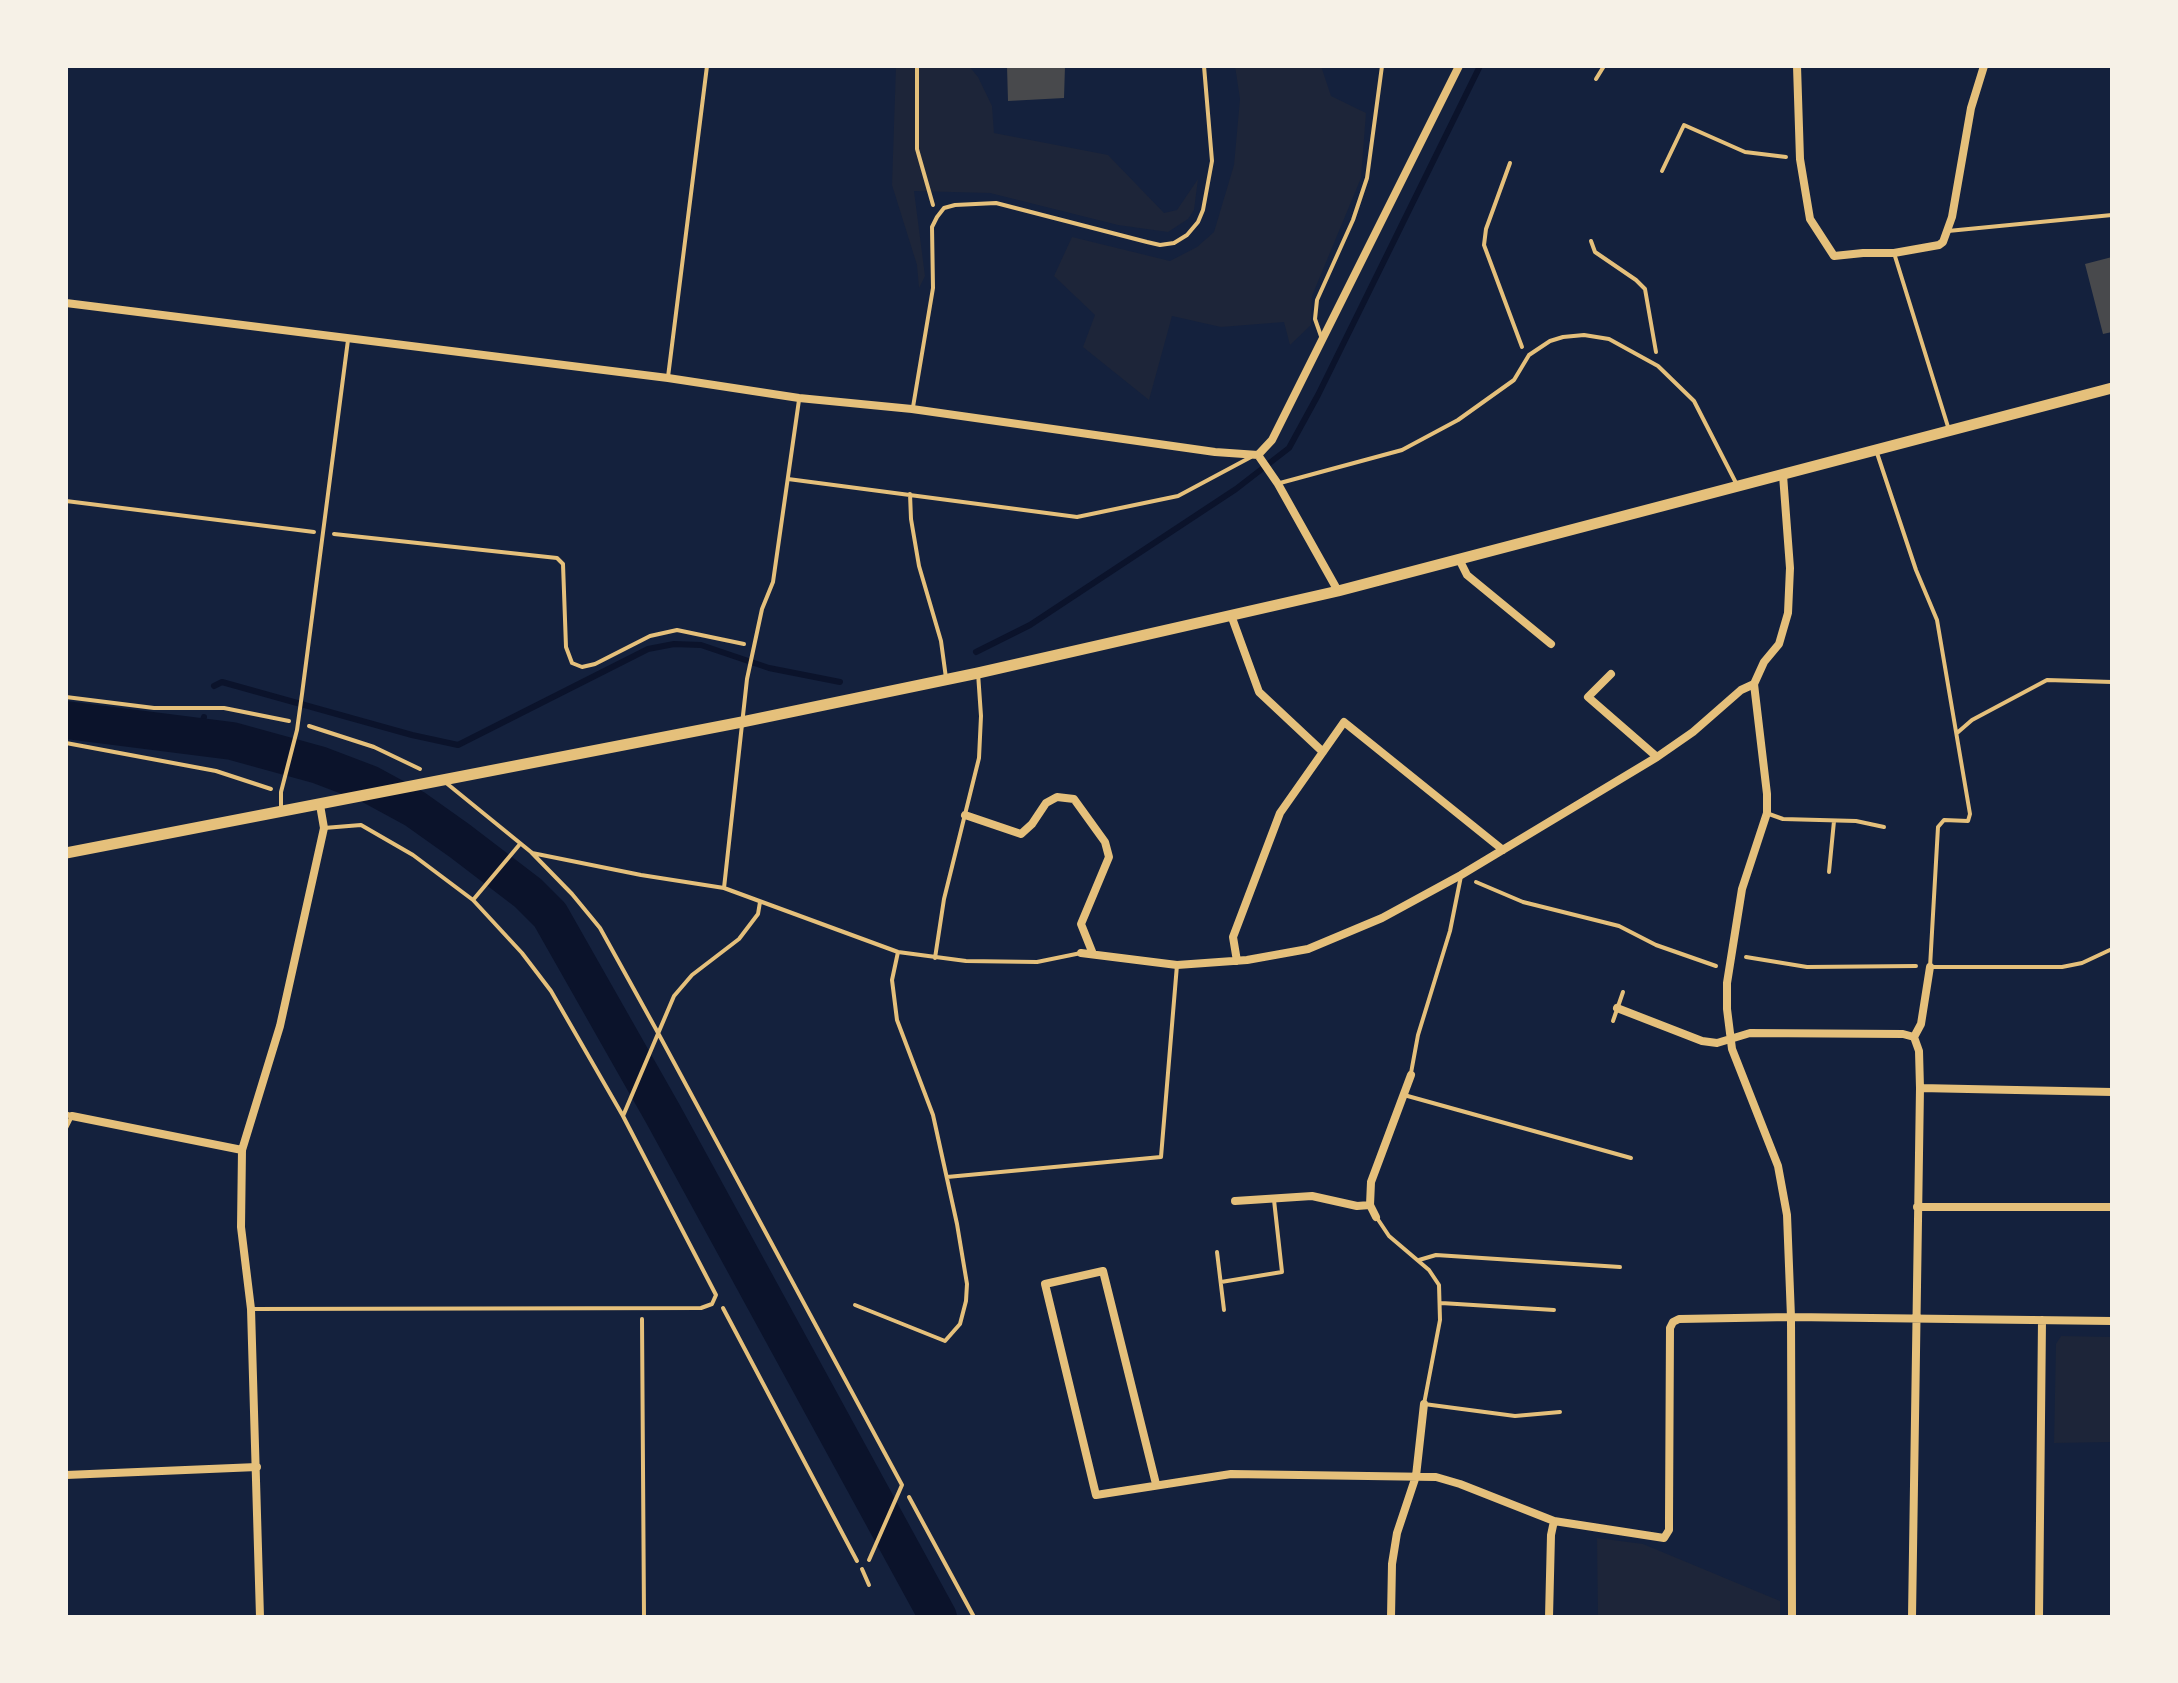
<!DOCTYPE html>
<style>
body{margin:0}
#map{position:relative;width:2178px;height:1683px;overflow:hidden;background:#14213d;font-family:Commissioner,sans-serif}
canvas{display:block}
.frame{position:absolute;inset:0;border:68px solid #f6f1e7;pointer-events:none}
</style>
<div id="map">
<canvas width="2178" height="1683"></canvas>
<div class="frame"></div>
</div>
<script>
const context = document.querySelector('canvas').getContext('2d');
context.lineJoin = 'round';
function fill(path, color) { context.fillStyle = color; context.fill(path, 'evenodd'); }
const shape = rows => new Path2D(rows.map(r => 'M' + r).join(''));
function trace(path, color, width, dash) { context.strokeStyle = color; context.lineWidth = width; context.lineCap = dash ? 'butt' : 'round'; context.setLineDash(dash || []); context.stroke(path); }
fill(shape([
 [896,66,969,66,978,77,992,106,994,133,1108,155,1164,213,1177,210,1198,179,1194,210,1188,219,1168,232,1118,225,990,193,914,191,925,276,919,288,917,265,892,185],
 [1235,66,1321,66,1331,96,1366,113,1361,178,1312,296,1311,325,1290,345,1284,322,1221,327,1172,316,1149,400,1083,347,1095,315,1054,276,1072,237,1170,261,1197,247,1214,232,1234,165,1240,99],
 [2061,1336,2112,1337,2112,1442,2054,1443,2056,1344],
 [1597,1538,1643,1544,1780,1601,1780,1617,1598,1617]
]), '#1d2539');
trace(shape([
 [976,652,1030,625,1236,489,1289,448,1318,395,1480,66],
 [214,686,222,682,412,735,458,745,648,649,674,644,701,645,769,668,840,682],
 [198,736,204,717]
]), '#0b132b', 6);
trace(shape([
 [66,720,232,741,319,765,369,784,415,809,460,841,528,893,550,915,663,1114,938,1617]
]), '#0b132b', 38);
fill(shape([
 [1007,66,1065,66,1064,98,1008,101],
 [2112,257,2112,332,2103,334,2085,264]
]), '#48494c');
trace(shape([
 [917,66,917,149,933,205],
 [1510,163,1486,229,1484,245,1522,347],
 [1662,171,1684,125,1745,152,1786,157],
 [1591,241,1595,252,1636,280,1645,289,1656,352],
 [66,501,314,532],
 [334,534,557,558,563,564,566,647,572,663,582,667,595,664,650,636,677,630,744,644],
 [66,697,154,708,224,708,289,721],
 [309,726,374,747,420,769],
 [66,743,216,771,271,789],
 [1476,882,1523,902,1619,926,1656,945,1716,966],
 [1746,957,1807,967,1916,966],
 [723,1308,857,1561],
 [642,1319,644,1617],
 [909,1497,974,1617],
 [862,1569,869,1585]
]), '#e5c07b', 4);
trace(shape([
 [1596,79,1604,66],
 [1948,231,2112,215],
 [1894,253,1949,430],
 [1322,339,1315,319,1317,300,1353,220,1367,178,1382,66],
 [668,377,707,66],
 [913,407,933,288,932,227,937,217,944,208,955,205,996,203,1147,242,1160,245,1174,243,1187,235,1198,222,1203,210,1212,161,1204,66],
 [1877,453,1916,570,1937,620,1970,814,1968,821,1944,820,1938,827,1930,967,2062,967,2082,963,2112,949],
 [788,479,1077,517,1178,496,1251,457],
 [1280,483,1402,450,1458,420,1514,380,1529,355,1550,341,1563,337,1584,335,1609,339,1658,366,1694,401,1736,483],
 [910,494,911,519,919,566,941,641,946,678],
 [1957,733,1972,720,2047,680,2112,682],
 [445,782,531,852,572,894,600,928,657,1031,902,1485,869,1560],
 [281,808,281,792,297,730,302,694,348,340],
 [1769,814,1783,819,1856,821,1884,827],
 [532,853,641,875,724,888,898,952,966,961,1037,962,1081,953],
 [1829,872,1834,821],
 [724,888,747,679,762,609,773,582,799,400],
 [473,900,520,844],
 [935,958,944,899,979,758,981,716,978,673],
 [1613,1021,1623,992],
 [1411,1073,1418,1035,1450,931,1461,876],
 [1404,1095,1631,1158],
 [66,1113,72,1116,66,1128],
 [623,1116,674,996,692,975,739,939,758,914,760,902],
 [947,1177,1161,1157,1177,965],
 [1377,1218,1389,1236,1429,1270,1439,1285,1440,1320,1424,1404,1515,1416,1560,1412],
 [1217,1252,1224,1310],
 [1419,1260,1436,1255,1620,1267],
 [1221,1282,1282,1272,1274,1200],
 [1441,1303,1554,1310],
 [855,1305,945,1341,960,1324,966,1301,967,1284,957,1224,933,1115,897,1020,892,980,898,952],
 [253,1309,701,1308,712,1304,716,1295,623,1116,551,991,522,953,473,900,413,855,361,825,324,828]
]), '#e5c07b', 4);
trace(shape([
 [1797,66,1800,159,1810,219,1834,256,1863,253,1894,253,1939,245,1943,242,1952,217,1971,108,1984,66],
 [66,303,668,378,799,398,912,409,1215,452,1258,455,1272,440,1459,66],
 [1258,455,1278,484,1338,591],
 [1783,475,1790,568,1788,613,1779,644,1764,662,1754,684,1767,794,1767,813,1742,889,1727,983,1727,1009,1732,1049,1778,1166,1787,1215,1791,1317,1792,1617],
 [1459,559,1467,575,1551,644],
 [1231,615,1259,692,1323,752],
 [1611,674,1588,697,1657,757],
 [965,815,1021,834,1032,824,1046,803,1057,797,1074,799,1105,842,1109,857,1081,924,1093,954],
 [1081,953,1177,965,1247,960,1308,949,1382,918,1461,875,1657,757,1693,732,1741,690,1754,684],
 [1237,961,1233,937,1280,813,1344,722,1503,850],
 [1617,1008,1702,1041,1717,1043,1750,1033,1903,1034,1914,1037],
 [1920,1088,2112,1092],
 [72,1116,242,1150],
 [1235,1201,1312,1196,1357,1206,1370,1205],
 [1917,1207,2112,1207],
 [1376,1217,1370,1205,1371,1182,1411,1075],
 [66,1475,257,1467],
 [1156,1484,1103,1271,1045,1284,1096,1495,1231,1474,1436,1477,1460,1484,1554,1521,1664,1538,1669,1530,1669,1519,1670,1328,1673,1322,1679,1319,1791,1317,2112,1321],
 [260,1617,251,1309,241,1227,242,1150,280,1026,324,828,320,805],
 [1391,1617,1392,1564,1397,1533,1416,1476,1424,1404],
 [1549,1617,1551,1535,1554,1521],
 [1912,1617,1920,1088,1919,1051,1914,1037,1921,1024,1930,967],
 [2039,1617,2042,1320]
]), '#e5c07b', 8);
trace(shape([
 [66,853,742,722,978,673,1338,591,2112,388]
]), '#e5c07b', 11);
</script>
